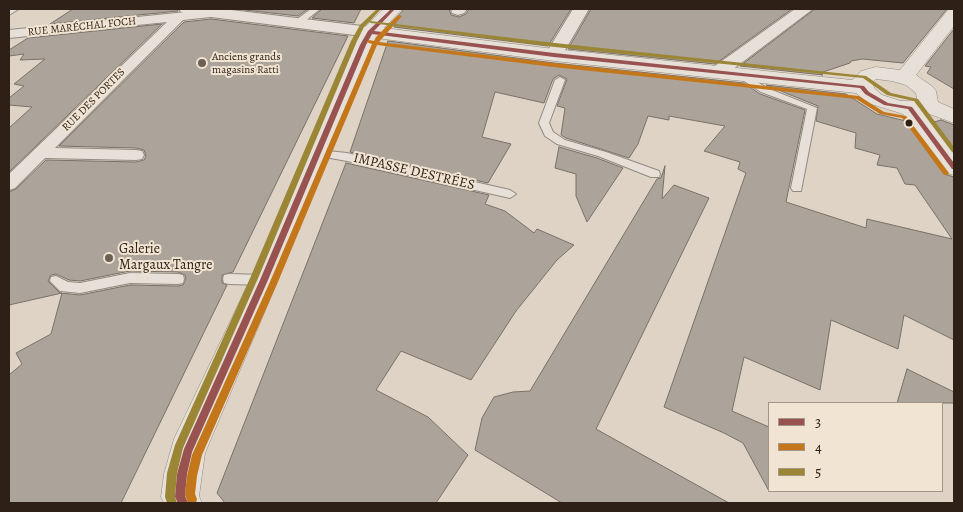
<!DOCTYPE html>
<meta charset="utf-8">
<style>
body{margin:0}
#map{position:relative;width:963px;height:512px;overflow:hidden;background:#ded3c4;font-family:Alegreya,serif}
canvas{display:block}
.frame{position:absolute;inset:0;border:10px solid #2e2016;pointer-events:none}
.legend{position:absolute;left:768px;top:402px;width:175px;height:90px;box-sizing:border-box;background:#f1e4d2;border:1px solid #a39687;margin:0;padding:6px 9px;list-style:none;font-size:15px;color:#2e2016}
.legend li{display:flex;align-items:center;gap:10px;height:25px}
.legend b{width:25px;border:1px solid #a39687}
</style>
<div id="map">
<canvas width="963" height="512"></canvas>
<div class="frame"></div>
<ul class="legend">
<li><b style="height:6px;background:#985350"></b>3</li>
<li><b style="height:6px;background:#c4771a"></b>4</li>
<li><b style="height:6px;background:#9b8636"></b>5</li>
</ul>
</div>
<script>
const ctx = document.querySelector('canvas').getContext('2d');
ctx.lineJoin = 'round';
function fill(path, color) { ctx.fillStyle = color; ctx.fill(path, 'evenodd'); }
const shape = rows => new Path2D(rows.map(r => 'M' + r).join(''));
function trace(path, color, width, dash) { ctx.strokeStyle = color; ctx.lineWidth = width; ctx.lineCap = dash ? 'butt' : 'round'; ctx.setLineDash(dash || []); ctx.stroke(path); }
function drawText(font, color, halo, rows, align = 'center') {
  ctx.font = font + ' Alegreya,serif'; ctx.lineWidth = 4; ctx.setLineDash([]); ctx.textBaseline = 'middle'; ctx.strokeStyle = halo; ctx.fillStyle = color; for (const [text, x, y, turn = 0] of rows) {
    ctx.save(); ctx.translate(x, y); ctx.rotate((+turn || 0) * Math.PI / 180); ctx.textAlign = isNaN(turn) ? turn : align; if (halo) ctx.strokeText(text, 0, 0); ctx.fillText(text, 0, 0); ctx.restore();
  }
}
const building = shape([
 [73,9,177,9,178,11,50,24,73,9],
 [236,9,308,9,298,16,236,9],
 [322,9,361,9,354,23,312,18,322,9],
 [404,9,449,9,451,15,459,17,466,14,469,9,571,9,548,46,394,27,398,16,404,9],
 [591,9,792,9,715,64,568,49,591,9],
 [815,9,947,9,903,63,862,59,851,61,850,63,820,73,823,75,740,66,815,9],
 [211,19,348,36,233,272,222,275,222,283,227,285,121,503,9,503,9,375,22,364,16,353,51,334,62,293,9,305,9,192,16,189,46,160,136,162,144,160,146,156,144,150,136,148,59,146,184,22,211,19],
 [130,271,178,272,185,275,186,279,183,285,178,286,130,285,80,295,60,293,48,281,51,275,56,274,69,280,80,281,130,271],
 [162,24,9,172,9,128,32,107,9,105,9,98,24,86,14,84,45,59,20,60,24,54,9,56,9,50,28,38,162,24],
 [954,29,954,89,927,73,931,67,925,66,954,29],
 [388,41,554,63,744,83,760,94,805,110,786,202,866,228,867,219,952,239,915,185,905,184,897,168,877,165,880,155,855,148,856,133,816,121,818,106,766,85,846,94,877,114,906,121,944,174,954,177,954,340,904,315,898,349,831,320,820,390,744,357,732,411,769,427,769,491,743,443,724,433,664,407,746,173,738,169,740,162,704,151,725,126,669,116,669,120,648,116,638,144,629,158,566,138,561,135,565,108,557,106,567,79,559,75,553,79,544,103,495,92,482,137,511,144,488,183,350,152,388,41],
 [941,120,954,125,954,148,934,122,941,120],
 [559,147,597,158,623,168,587,222,576,196,576,174,555,168,559,147],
 [346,163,489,195,485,204,505,211,534,233,537,229,574,245,557,260,516,311,471,380,401,351,376,390,428,417,468,455,436,503,225,503,217,493,346,163],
 [665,166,662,199,674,185,709,198,596,429,729,503,562,503,475,450,482,418,494,397,513,392,530,391,657,179,661,178,665,166],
 [907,369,954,392,954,403,897,403,907,369]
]);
fill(building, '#aca49a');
trace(building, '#797169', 1);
const service = shape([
 [311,9,320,9,299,26,293,26,293,22,311,9],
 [741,72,767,88,817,108,801,191,793,191,791,188,807,109,761,92,738,77,738,73,741,72],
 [560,77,565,80,549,123,553,132,565,140,606,152,659,171,660,174,659,177,651,177,598,156,557,144,545,136,539,123,555,80,560,77],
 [318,150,347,153,510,190,516,194,510,198,347,161,314,155,313,153,318,150],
 [130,273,178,274,183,275,184,279,183,283,178,284,130,283,80,293,60,291,50,281,51,277,56,276,68,282,80,283,130,273],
 [229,274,264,275,269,276,270,280,269,284,264,285,229,284,224,283,223,279,224,275,229,274]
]);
const pedestrian = shape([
 [9,9,19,9,9,15,9,9],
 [216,9,220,10,222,13,220,16,183,20,55,148,136,150,142,151,144,155,142,159,136,160,45,158,15,188,9,190,9,174,167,22,9,38,9,30,216,9]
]);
const minor = shape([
 [179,9,223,9,370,27,376,28,378,32,376,36,370,37,187,14,181,12,179,9],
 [451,9,467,9,464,13,458,15,452,13,451,9],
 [573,9,589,9,560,59,554,60,548,59,545,55,573,9],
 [795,9,813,9,724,76,718,77,712,76,709,72,712,68,795,9]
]);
const tertiary = shape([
 [383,9,402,9,384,28,554,49,852,80,861,71,876,67,900,70,948,10,954,9,954,26,916,75,933,87,936,91,938,102,954,109,954,123,924,112,954,151,954,175,946,173,903,114,868,103,856,93,554,61,376,38,278,280,205,453,199,496,202,503,164,503,161,497,164,474,174,439,250,280,354,45,364,28,383,9],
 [876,79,892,81,906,85,916,93,917,99,913,101,901,101,882,95,875,89,872,83,876,79]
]);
trace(service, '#928a80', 2);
trace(pedestrian, '#928a80', 2);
trace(minor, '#928a80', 2);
trace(tertiary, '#928a80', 1);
fill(service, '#e6e0d8');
fill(pedestrian, '#e6e0d8');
fill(minor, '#e6e0d8');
fill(tertiary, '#e6e0d8');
fill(shape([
 [391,9,395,9,374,31,554,53,864,86,869,92,888,103,912,107,954,163,954,169,952,169,908,109,884,105,865,94,860,88,554,57,372,34,366,45,268,280,192,452,187,474,185,496,188,503,178,503,175,497,177,474,184,449,260,280,360,45,368,31,391,9]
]), '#985350');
fill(shape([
 [398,15,402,16,379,42,553,63,859,96,884,112,906,116,949,173,948,175,944,175,902,118,880,114,856,99,553,67,377,45,277,284,202,455,197,476,195,494,197,499,196,503,188,503,185,495,187,476,192,455,269,284,372,44,366,42,369,40,374,41,376,37,398,15]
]), '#c4771a');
fill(shape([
 [377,9,381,9,370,21,555,43,866,76,891,93,918,99,954,147,954,153,952,152,914,101,887,95,863,78,555,47,371,23,369,22,364,27,357,41,259,276,183,448,177,473,175,497,177,503,167,503,165,497,167,473,175,445,251,276,351,41,360,25,377,9]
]), '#9b8636');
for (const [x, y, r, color] of [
 [202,63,5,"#6c5f53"],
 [909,123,4.5,"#2e2016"],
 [109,258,5,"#6c5f53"]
]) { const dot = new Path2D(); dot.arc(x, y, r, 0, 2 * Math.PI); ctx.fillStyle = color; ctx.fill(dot); trace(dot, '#f1e4d2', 2); }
drawText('11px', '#2e2016', '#f1e4d2', [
 ["RUE MARÉCHAL FOCH",82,27,-6],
 ["RUE DES PORTES",94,100,-45]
]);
drawText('11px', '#2e2016', '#f1e4d2', [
 ["Anciens grands",212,57],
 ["magasins Ratti",212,70]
], 'left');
drawText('14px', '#2e2016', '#f1e4d2', [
 ["IMPASSE DESTRÉES",414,172,13]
]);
drawText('14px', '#2e2016', '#f1e4d2', [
 ["Galerie",119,250],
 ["Margaux Tangre",119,266]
], 'left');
</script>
